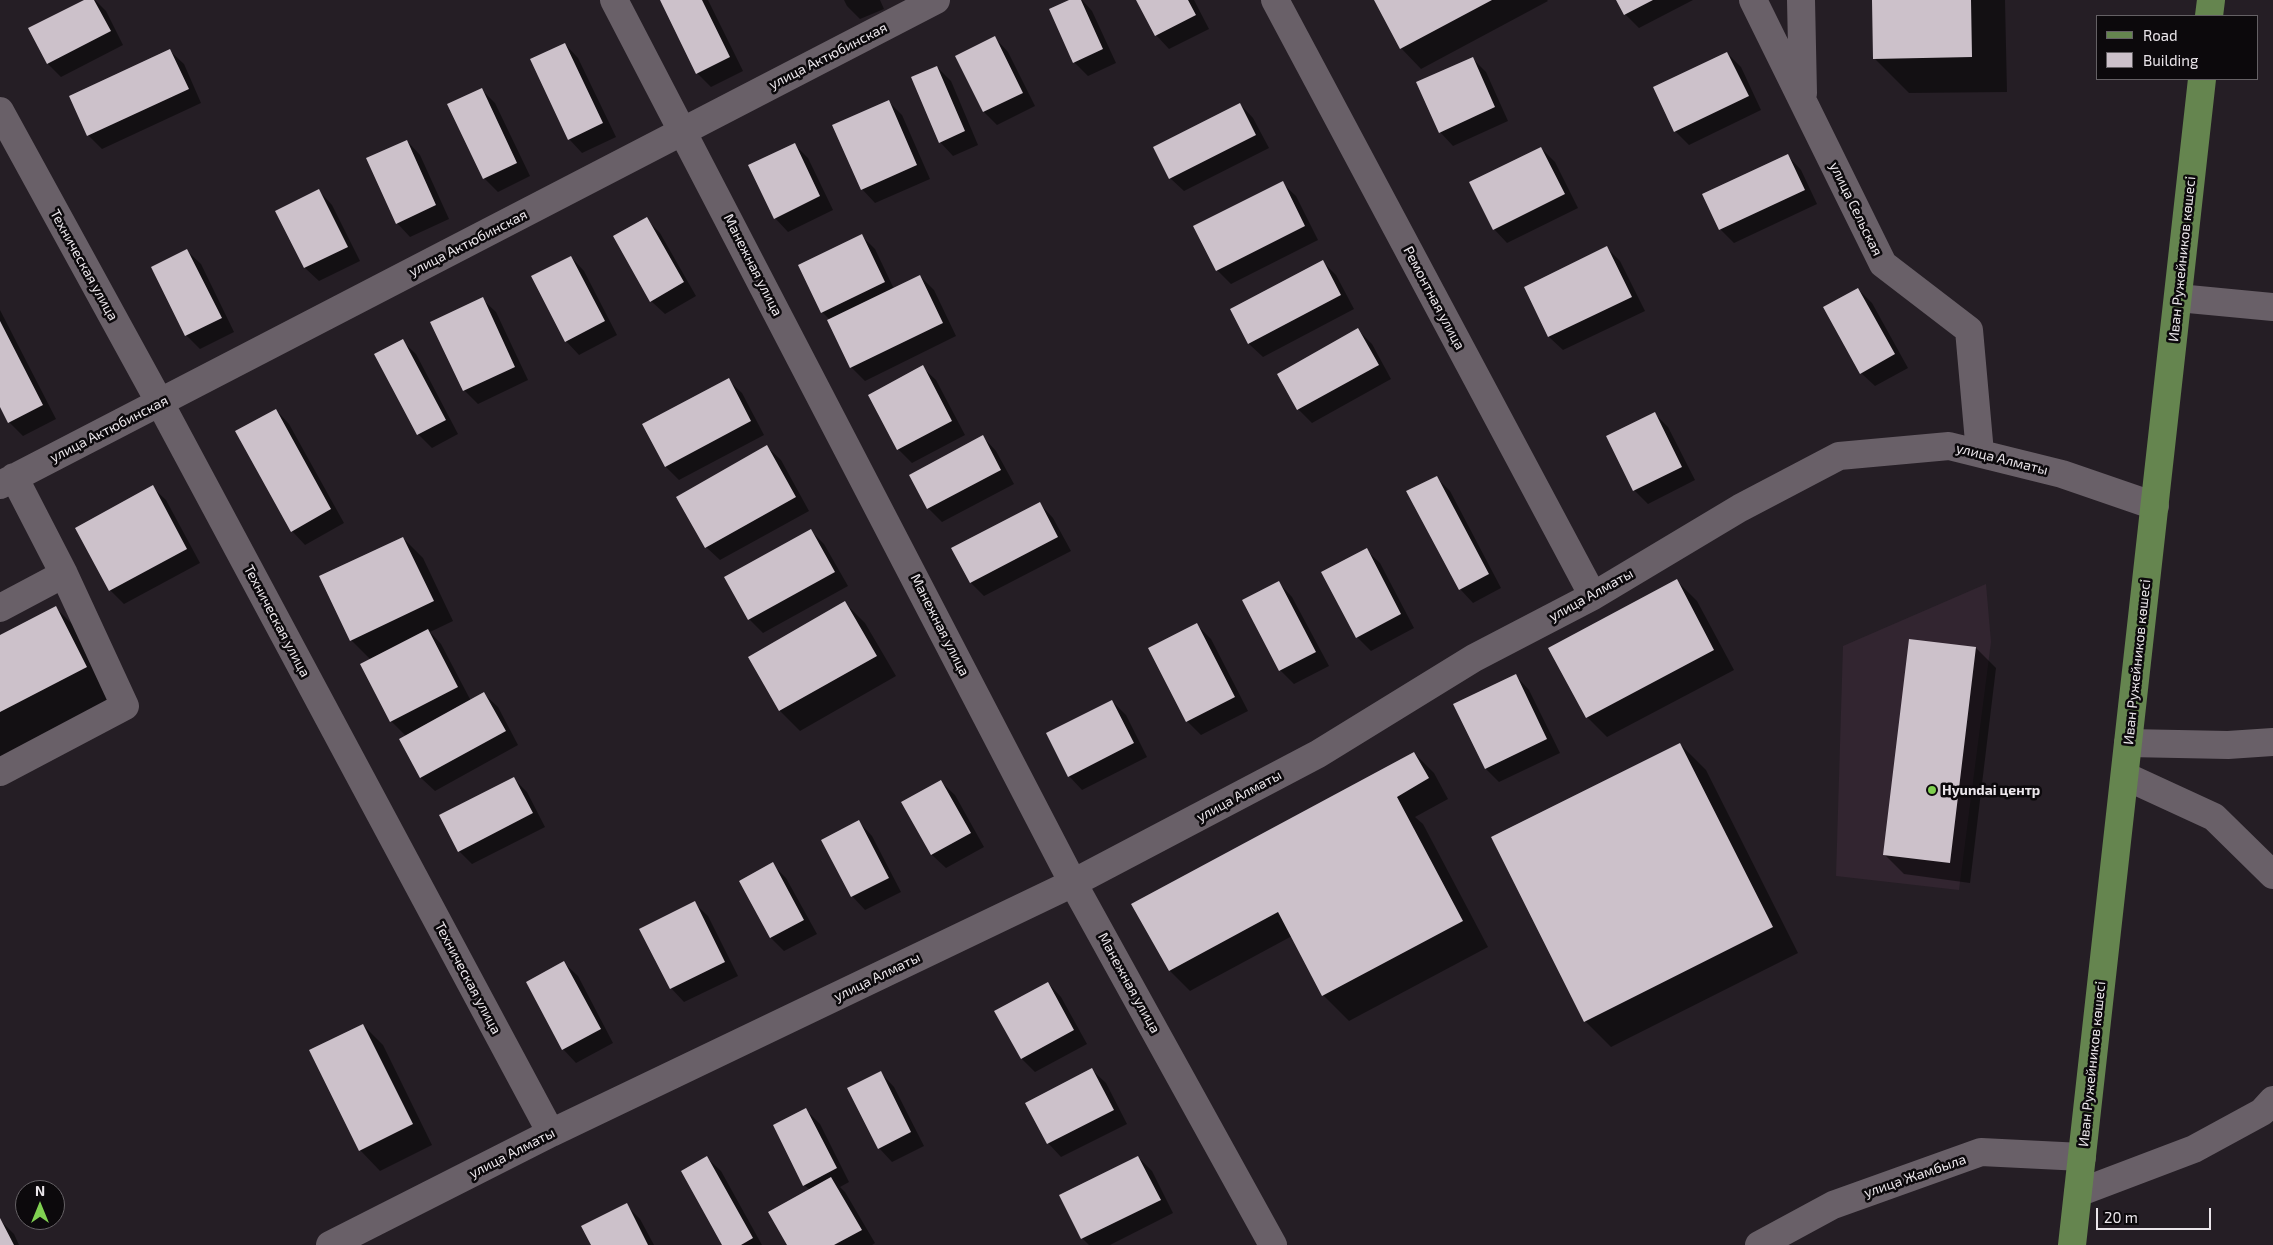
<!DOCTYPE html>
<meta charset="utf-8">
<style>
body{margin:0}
#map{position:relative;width:2273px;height:1245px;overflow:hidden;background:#251e25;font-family:"Exo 2",sans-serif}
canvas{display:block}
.legend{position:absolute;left:2096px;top:15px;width:162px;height:65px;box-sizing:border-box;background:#0c090c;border:1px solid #656165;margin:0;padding:6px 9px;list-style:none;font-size:15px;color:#ebe6eb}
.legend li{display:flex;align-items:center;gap:10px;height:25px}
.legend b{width:25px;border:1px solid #656165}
.north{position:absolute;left:15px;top:1180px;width:50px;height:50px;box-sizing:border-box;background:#0c090c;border:1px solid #656165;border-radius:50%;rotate:0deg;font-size:14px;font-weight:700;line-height:20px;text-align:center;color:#ebe6eb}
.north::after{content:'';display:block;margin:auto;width:18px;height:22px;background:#80d051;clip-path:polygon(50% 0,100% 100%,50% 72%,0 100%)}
.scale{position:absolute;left:2096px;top:1208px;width:115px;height:22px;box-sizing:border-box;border:2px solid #ebe6eb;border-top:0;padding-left:6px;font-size:15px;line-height:18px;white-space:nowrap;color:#ebe6eb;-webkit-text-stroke:4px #0c090c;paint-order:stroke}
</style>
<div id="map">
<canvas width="2273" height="1245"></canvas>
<ul class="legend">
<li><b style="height:6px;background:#65854f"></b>Road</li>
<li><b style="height:14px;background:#ccc1ca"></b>Building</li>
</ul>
<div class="north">N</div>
<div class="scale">20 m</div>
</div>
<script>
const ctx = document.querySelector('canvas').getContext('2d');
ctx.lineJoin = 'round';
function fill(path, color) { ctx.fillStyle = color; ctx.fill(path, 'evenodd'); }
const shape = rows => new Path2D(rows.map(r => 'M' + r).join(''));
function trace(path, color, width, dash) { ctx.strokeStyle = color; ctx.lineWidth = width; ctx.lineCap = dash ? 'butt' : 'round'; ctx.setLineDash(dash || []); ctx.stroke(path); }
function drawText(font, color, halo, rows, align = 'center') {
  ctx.font = font + ' "Exo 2",sans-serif'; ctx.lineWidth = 5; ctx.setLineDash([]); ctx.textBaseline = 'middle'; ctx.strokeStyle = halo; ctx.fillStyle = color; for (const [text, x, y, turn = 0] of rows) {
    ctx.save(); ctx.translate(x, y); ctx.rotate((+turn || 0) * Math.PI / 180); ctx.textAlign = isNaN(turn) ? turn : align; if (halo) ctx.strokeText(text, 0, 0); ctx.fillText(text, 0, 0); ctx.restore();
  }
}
fill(shape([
 [1986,584,1991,642,1959,890,1836,876,1843,646]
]), '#322530');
fill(shape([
 [86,0,95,0,106,11,123,45,61,77,48,64,30,29],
 [661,0,708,0,743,71,711,87,697,73],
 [844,0,880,0,884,9,860,19,847,6],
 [1072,0,1082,0,1092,11,1116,63,1088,76,1074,62],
 [1138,0,1194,0,1209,29,1169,49,1156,35],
 [1375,0,1547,0,1548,1,1421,69,1401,48],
 [1618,0,1693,0,1639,28,1625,14],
 [1873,0,2005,0,2007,92,1909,93,1874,58],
 [995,38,1008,52,1035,106,997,125,984,112],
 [565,44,578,58,616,137,582,153,569,139],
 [170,51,184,64,201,103,102,149,88,135],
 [1727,53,1741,67,1761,110,1689,145,1675,131],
 [1472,58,1486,72,1508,121,1453,146,1440,132],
 [937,67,951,81,978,145,953,156,940,142],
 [482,90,495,103,530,176,498,192,484,178],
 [889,102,902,115,930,179,875,203,862,189],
 [1240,104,1253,118,1269,148,1184,191,1170,178],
 [407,141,420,155,449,219,410,237,397,223],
 [794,144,808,158,833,210,788,232,775,218],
 [1541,148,1555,162,1578,208,1507,243,1494,229],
 [1788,156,1801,170,1817,204,1734,243,1720,229],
 [1282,183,1296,196,1318,240,1231,284,1217,270],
 [319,191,332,205,360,261,319,281,305,268,277,212],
 [646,219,660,233,696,296,665,314,651,301],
 [862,236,875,249,894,289,920,276,934,290,956,336,865,381,851,367,830,320,822,312],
 [1607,248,1620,261,1645,311,1563,350,1549,337,1526,287],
 [187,251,201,264,234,332,200,349,186,335],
 [571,257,584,271,617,335,579,355,566,341],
 [1323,262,1336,275,1354,309,1263,357,1249,344,1232,310],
 [1858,289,1872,303,1908,368,1875,386,1861,373],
 [482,299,496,312,528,380,478,404,464,390],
 [0,310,56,419,23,436,9,422,0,404],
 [1358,330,1372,344,1391,379,1312,423,1298,409],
 [402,341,416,354,458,434,432,448,418,434],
 [922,367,936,380,965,435,912,463,898,449,869,395],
 [728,380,742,393,764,435,679,480,666,467],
 [276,410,289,424,344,523,305,545,292,531],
 [1654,413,1668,427,1695,480,1648,504,1634,490],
 [983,437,996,451,1014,484,942,522,928,508],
 [767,447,781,460,809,511,720,560,706,547],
 [1436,477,1450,491,1501,588,1473,603,1460,589],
 [152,487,166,500,200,563,124,604,110,590],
 [1040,504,1053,518,1071,551,984,596,971,583],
 [811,531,824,544,848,586,763,633,749,619,726,577],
 [403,538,423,558,453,621,430,632,441,644,471,701,484,694,498,707,518,745,435,791,421,778,400,739,406,736,391,721,370,659,351,640],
 [1366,550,1380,563,1414,628,1371,651,1357,637],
 [1677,581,1697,601,1734,670,1607,737,1587,717],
 [1279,583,1292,597,1329,666,1294,684,1280,670,1244,601],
 [845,603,865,623,896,676,800,731,780,711,749,657],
 [56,608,91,643,121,702,0,764,0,636],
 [1197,625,1211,639,1248,711,1201,735,1187,721],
 [1976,648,1996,668,1970,883,1904,874,1884,854],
 [1516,676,1529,690,1560,753,1499,782,1486,769],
 [1112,701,1126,715,1147,757,1082,790,1069,776],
 [1680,744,1706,770,1798,953,1611,1047,1585,1021],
 [1414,753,1434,773,1448,799,1415,817,1423,824,1488,947,1349,1021,1323,995,1292,936,1190,991,1170,971],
 [514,779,527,792,545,827,472,864,459,851],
 [941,782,955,795,984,847,946,868,932,855,903,803],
 [859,822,872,836,901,892,865,910,852,896],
 [772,864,786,878,817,934,784,951,771,938],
 [694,903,708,916,738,976,684,1002,671,988],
 [564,963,578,976,613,1043,576,1063,563,1049],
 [1048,983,1061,997,1087,1044,1035,1072,1022,1059],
 [363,1025,383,1045,432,1145,380,1171,360,1150],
 [1092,1070,1106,1083,1127,1124,1061,1157,1048,1143],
 [881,1073,894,1087,924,1146,892,1162,879,1148],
 [806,1110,820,1124,849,1182,840,1187,845,1192,875,1243,872,1245,788,1245,810,1190,804,1185],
 [1138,1157,1152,1171,1173,1213,1110,1245,1089,1245,1082,1238,1061,1196],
 [707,1158,721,1171,762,1245,724,1245],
 [626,1205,640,1219,654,1245,592,1245],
 [0,1220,14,1234,19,1245,0,1245]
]), '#0007');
fill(shape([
 [84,0,94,0,111,31,47,64,28,28],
 [660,0,702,0,730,57,696,74],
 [1069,0,1081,0,1103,49,1073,63,1049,9],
 [1136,0,1188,0,1196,15,1155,36],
 [1374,0,1492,0,1400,49],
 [1616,0,1653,0,1624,15],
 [1872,0,1971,0,1972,57,1873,59],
 [995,36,1023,93,983,112,955,56],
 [565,43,603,123,568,140,530,59],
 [170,49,189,89,87,136,69,96],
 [1727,52,1749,96,1674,132,1653,87],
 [1473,57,1495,107,1439,133,1416,82],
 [937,66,965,131,939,143,911,77],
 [482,88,517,163,483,179,447,104],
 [889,100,917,165,861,190,832,125],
 [1240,103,1256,135,1169,179,1153,147],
 [407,140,436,205,396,224,366,158],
 [795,143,820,196,774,219,748,165],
 [1541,147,1565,194,1493,230,1469,182],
 [1788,154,1805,190,1719,230,1702,194],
 [1283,181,1305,226,1216,271,1193,226],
 [319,189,348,247,304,268,275,211],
 [647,217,684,282,650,302,613,236],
 [862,234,885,282,821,313,798,265],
 [1607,246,1632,297,1548,337,1524,287],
 [187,249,222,318,185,336,151,267],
 [571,256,605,321,565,342,531,276],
 [1323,260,1341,295,1248,344,1230,309],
 [920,275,943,323,850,368,827,320],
 [1858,288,1895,354,1860,374,1823,307],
 [483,297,515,367,463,391,430,322],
 [0,321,43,405,8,423,0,407],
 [1358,328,1379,365,1297,410,1277,374],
 [403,339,446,420,417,435,374,354],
 [923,365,952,421,897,450,868,395],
 [729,378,751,421,665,467,642,424],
 [276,409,331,509,291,532,235,431],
 [1655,412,1682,467,1633,491,1606,436],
 [983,435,1001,470,927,509,909,475],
 [767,445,796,497,705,548,676,497],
 [1437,476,1489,574,1459,590,1406,491],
 [153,485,187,549,109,591,75,528],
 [1040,502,1058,537,970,583,951,548],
 [811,529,835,572,748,620,724,577],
 [403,537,434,601,350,641,319,576],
 [1367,548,1401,614,1356,638,1321,572],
 [1677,579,1714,650,1586,718,1548,648],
 [1279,581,1316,652,1279,671,1242,600],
 [845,601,877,656,779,711,748,657],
 [56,606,87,667,0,712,0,635],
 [1197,623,1235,697,1186,722,1148,648],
 [428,629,458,687,390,722,360,664],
 [1909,639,1976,647,1950,863,1883,855],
 [1516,674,1547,739,1485,769,1453,704],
 [484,692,506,731,420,778,399,739],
 [1112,700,1134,743,1068,777,1046,733],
 [1680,743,1773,927,1584,1022,1491,837],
 [1414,752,1429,778,1397,797,1463,921,1322,996,1278,912,1169,971,1131,904],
 [514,777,533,813,458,852,439,815],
 [941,780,971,833,931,855,901,802],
 [859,820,889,878,851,897,821,840],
 [773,862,804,920,770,938,739,881],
 [695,901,725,962,670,989,639,929],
 [564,961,601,1029,562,1050,526,982],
 [1048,982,1074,1030,1021,1059,994,1011],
 [363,1024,413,1124,359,1151,309,1050],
 [1092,1068,1114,1110,1047,1144,1025,1103],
 [881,1071,911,1132,878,1149,847,1088],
 [806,1108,837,1168,803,1186,773,1125],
 [707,1156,753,1238,741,1245,722,1245,681,1171],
 [1138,1156,1161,1200,1081,1239,1059,1195],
 [831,1177,862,1230,834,1245,787,1245,768,1212],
 [627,1203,648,1245,591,1245,581,1226],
 [0,1218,14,1245,0,1245]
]), '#ccc1ca');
trace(shape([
 [614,0,1073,883,1273,1245],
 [1275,0,1593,596],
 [1753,0,1883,264,1969,330,1980,453],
 [1801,0,1803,93],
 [0,111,160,403,551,1133],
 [2178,298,2273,307],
 [0,485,936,0],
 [0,608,64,574],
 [2128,743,2228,745,2273,742],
 [0,772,125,706,64,574,14,477],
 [2125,776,2214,817,2273,875],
 [2078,1193,2194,1149,2262,1112,2273,1100],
 [330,1245,551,1133,1073,883,1318,754,1474,658,1593,596,1740,508,1839,456,1949,446,2062,474,2155,506],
 [1759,1245,1833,1205,1981,1152,2082,1157]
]), '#696068', 28);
trace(shape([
 [2209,16,2211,0],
 [2072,1245,2202,79]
]), '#65854f', 28);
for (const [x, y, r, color] of [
 [1932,790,5,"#80d051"]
]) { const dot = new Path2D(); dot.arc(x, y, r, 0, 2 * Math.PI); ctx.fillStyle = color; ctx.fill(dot); trace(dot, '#0c090c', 2); }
drawText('14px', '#ebe6eb', '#0c090c', [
 ["улица Актюбинская",828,56,-27],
 ["улица Сельская",1856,209,64],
 ["улица Актюбинская",468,243,-27],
 ["Иван Ружейников көшесі",2182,259,-84],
 ["Техническая улица",84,265,61],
 ["Манежная улица",753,265,63],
 ["Ремонтная улица",1434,298,62],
 ["улица Актюбинская",109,429,-27],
 ["улица Алматы",2002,459,14],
 ["улица Алматы",1591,595,-29],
 ["Техническая улица",277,621,62],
 ["Манежная улица",940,625,63],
 ["Иван Ружейников көшесі",2137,662,-84],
 ["улица Алматы",1239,796,-28],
 ["улица Алматы",877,977,-26],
 ["Техническая улица",468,978,62],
 ["Манежная улица",1129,983,61],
 ["Иван Ружейников көшесі",2092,1064,-84],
 ["улица Алматы",512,1153,-27],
 ["улица Жамбыла",1915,1176,-19]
]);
drawText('bold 14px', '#ebe6eb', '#0c090c', [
 ["Hyundai центр",1942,790]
], 'left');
</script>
